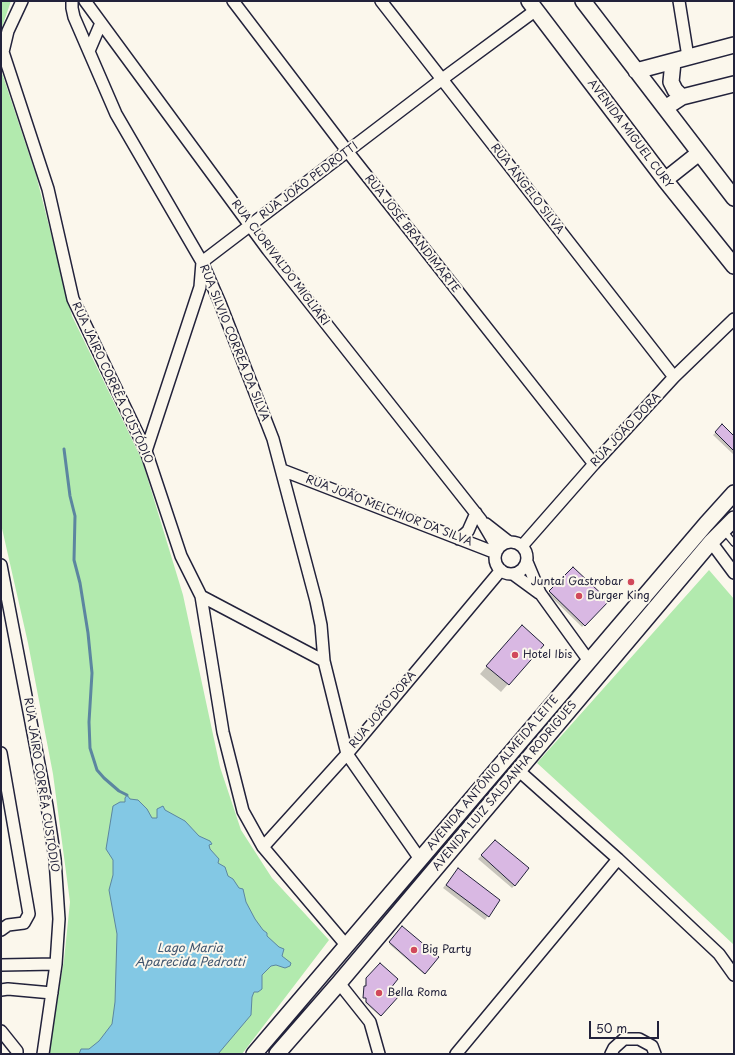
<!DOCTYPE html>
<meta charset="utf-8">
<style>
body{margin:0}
#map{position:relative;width:735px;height:1055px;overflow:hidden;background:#fbf7ec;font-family:"Playpen Sans",sans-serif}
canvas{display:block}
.frame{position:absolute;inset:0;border:2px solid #22223b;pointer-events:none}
.scale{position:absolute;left:589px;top:1021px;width:70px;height:18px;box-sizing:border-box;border:2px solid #22223b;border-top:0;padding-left:5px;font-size:12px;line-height:14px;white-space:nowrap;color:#22223b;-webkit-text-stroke:3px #fbf7ec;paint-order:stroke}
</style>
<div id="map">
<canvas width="735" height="1055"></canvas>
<div class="frame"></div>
<div class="scale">50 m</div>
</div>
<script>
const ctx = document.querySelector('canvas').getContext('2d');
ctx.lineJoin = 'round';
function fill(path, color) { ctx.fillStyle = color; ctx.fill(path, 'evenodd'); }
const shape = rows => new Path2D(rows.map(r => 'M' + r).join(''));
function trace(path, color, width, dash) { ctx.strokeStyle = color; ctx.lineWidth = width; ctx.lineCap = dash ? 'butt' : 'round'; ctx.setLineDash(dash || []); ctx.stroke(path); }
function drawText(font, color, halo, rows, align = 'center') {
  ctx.font = font + ' "Playpen Sans",sans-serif'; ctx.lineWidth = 4; ctx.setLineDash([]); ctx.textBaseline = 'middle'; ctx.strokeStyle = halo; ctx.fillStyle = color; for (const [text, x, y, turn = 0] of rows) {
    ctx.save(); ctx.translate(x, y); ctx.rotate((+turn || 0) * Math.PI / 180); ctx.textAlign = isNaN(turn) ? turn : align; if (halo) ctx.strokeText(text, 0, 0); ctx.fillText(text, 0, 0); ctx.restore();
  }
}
fill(shape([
 [1,1,11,1,1,30],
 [1,70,36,175,72,316,142,460,183,595,220,767,241,830,272,878,329,940,242,1054,48,1054,64,960,70,902,53,774,28,643,1,524],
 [709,570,734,599,734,943,733,944,643,860,537,763]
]), '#b2eaae');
const water = shape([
 [127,795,130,799,138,800,147,809,152,818,157,818,157,809,163,806,165,810,185,821,199,836,210,841,212,844,209,845,210,849,219,859,218,863,225,867,228,876,233,879,239,888,243,889,246,902,255,919,263,930,267,933,267,936,279,947,284,949,282,956,291,963,290,966,285,968,276,965,271,966,262,975,262,989,258,992,254,992,252,997,251,1015,218,1054,79,1054,81,1049,89,1049,99,1041,112,1024,115,1002,117,934,109,890,113,875,113,860,106,849,113,806,120,802,125,802,125,798,127,795]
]);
fill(water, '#83c8e4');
trace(water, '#5c86a0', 1);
fill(shape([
 [722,426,734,437,734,455,713,435],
 [573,568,607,601,582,627,548,594],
 [515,634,542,645,501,692,480,674],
 [495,841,515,885,512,888,478,859],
 [455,873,499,900,485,920,443,888],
 [403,928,438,958,424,974,389,944],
 [380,964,389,989,397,996,380,1016,365,1003,366,998,363,998,364,987,365,987,366,980]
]), '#0003');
trace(shape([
 [64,449,70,496,75,516,74,560,80,583,88,633,92,673,89,722,90,748,97,770,104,778,119,791,127,795]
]), '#5c86a0', 3);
const building = shape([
 [722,424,734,436,734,451,715,432,722,424],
 [573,567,609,601,585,626,549,591,573,567],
 [522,625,544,645,509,685,486,666,522,625],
 [495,840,529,868,515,886,481,855,495,840],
 [458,868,500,900,489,917,446,885,458,868],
 [402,926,439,957,425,974,389,942,402,926],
 [380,963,398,979,390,989,399,996,381,1016,366,1002,366,998,363,998,364,986,366,986,366,978,380,963]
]);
fill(building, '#d9b8e3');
trace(building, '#22223b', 1);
const lane = shape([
 [724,531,734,543]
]);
const street = shape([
 [22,1,8,31,3,52,48,189,73,299,146,451,181,556,201,596,223,732,243,811,263,847,346,945],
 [72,1,72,8,74,17,116,114,202,262,220,303,273,439,316,601,321,625,324,661,347,754,420,859],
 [85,1,268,250,481,520,498,549],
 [233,1,348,152,594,464],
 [381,1,674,377],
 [679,1,688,57],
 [89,51,101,23],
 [146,451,200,287,202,262,441,80,536,10],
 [282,470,496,553],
 [486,524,509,542],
 [459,539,468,531,476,513],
 [711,542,734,573],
 '495 558a16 16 0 1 1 32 0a16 16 0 1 1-32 0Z',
 [522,546,594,464,674,377,734,319],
 [527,562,540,593,589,661],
 [1,565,47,806,55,859,59,919,56,964,43,1054],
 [513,574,539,593],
 [201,596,324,661],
 [1,753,29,914,24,923,8,925,1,930],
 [518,770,618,859,719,954,734,975],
 [263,847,347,754,501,570],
 [1,965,56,964],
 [339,983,370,1022,379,1054],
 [1,990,8,989,52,993],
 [1,1031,17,1051,17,1054],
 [456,1054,618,859],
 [611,1054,614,1048,624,1039,639,1039,652,1046,655,1054]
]);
const secondary = shape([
 [529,1,665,180,734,266],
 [583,1,734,198],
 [673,62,671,82,675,90,682,97],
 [636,71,734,45],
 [665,108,682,97,734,84],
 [665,180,699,153],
 [254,1054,706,524,734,493],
 [277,1054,339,983,711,542,734,519]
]);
trace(lane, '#22223b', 8);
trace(street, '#22223b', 14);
trace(secondary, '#22223b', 18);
trace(lane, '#fbf7ec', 5.5);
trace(street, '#fbf7ec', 11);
trace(secondary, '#fbf7ec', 15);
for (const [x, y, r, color] of [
 [631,582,4,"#d1495b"],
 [579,596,4,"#d1495b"],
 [515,655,4,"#d1495b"],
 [414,950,4,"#d1495b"],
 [379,993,4,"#d1495b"]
]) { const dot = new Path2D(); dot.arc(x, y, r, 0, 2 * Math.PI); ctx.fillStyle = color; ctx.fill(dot); trace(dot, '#fbf7ec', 1.5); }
drawText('11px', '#22223b', '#fbf7ec', [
 ["AVENIDA MIGUEL CURY",630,134,53],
 ["RUA JOÃO PEDROTTI",309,181,-37],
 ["RUA ÂNGELO SILVA",527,189,52],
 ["RUA JOSÉ BRANDIMARTE",412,234,52],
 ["RUA CLORIVALDO MIGLIARI",280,263,53],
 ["RUA SILVIO CORREA DA SILVA",234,343,68],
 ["RUA JAIRO CORRÊA CUSTÓDIO",112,383,65],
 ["RUA JOÃO DORA",626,430,-47],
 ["RUA JOÃO MELCHIOR DA SILVA",389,511,21],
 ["RUA JOÃO DORA",383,710,-50],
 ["AVENIDA ANTÔNIO ALMEIDA LEITE",493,773,-50],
 ["RUA JAIRO CORRÊA CUSTÓDIO",41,785,81],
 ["AVENIDA LUIZ SALDANHA RODRIGUES",505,786,-50]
]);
drawText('11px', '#22223b', '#fbf7ec', [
 ["Juntai Gastrobar",623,582,"right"],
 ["Burger King",587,596],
 ["Hotel Ibis",523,655],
 ["Big Party",422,950],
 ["Bella Roma",387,993]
], 'left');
drawText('italic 12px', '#3f546e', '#fbf7ec', [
 ["Lago Maria",190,949],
 ["Aparecida Pedrotti",190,963]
]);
</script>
